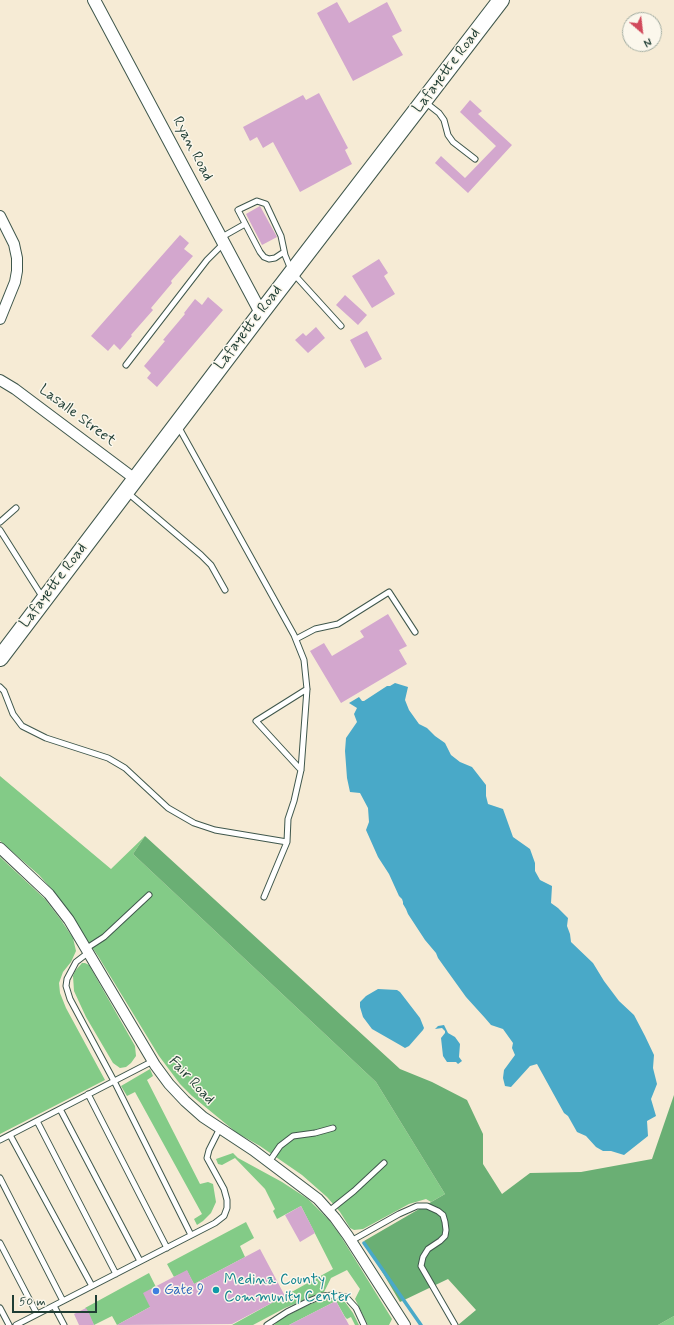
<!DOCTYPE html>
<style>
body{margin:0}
#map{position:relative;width:674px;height:1325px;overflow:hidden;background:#f6ebd5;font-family:Mynerve,sans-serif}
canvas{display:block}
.north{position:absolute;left:622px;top:12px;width:40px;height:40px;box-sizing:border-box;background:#fbf7ec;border:1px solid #a3ada2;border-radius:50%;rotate:152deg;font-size:11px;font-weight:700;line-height:16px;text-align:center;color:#1f3d34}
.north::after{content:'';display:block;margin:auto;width:14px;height:18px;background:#d1495b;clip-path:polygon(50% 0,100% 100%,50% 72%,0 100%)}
.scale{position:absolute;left:12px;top:1295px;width:85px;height:18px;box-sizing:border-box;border:2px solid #1f3d34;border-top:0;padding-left:5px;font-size:12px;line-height:14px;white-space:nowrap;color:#1f3d34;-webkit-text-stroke:3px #fbf7ec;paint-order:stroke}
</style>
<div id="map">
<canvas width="674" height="1325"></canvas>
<div class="north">N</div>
<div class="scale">50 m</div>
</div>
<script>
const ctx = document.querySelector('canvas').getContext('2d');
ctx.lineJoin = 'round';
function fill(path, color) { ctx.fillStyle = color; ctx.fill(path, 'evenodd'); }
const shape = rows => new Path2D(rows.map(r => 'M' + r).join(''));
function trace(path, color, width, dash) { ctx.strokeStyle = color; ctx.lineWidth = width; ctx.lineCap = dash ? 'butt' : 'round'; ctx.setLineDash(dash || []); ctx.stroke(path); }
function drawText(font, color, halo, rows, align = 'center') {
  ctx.font = font + ' Mynerve,sans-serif'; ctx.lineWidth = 3; ctx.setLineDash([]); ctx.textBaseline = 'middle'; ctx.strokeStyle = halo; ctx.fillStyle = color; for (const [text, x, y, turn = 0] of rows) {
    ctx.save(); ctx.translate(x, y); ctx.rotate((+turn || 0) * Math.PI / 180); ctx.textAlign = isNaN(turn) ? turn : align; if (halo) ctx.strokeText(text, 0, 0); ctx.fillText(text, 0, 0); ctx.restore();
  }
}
fill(shape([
 [0,776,111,869,145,836,133,854,376,1082,445,1194,431,1202,426,1199,409,1204,363,1229,354,1230,350,1228,340,1212,327,1197,302,1175,260,1146,237,1133,192,1096,180,1084,159,1056,98,956,56,894,39,875,0,841],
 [0,857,45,899,61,920,73,938,76,951,71,962,63,972,59,983,60,993,66,1008,105,1080,0,1134],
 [82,963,85,963,89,965,135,1046,136,1056,131,1063,126,1067,120,1068,113,1063,86,1017,74,991,73,976,75,971],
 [150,1069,153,1076,147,1080,200,1184,208,1182,213,1184,216,1202,211,1213,203,1221,197,1225,194,1219,202,1214,135,1092,127,1096,121,1086],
 [233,1153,238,1158,282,1182,308,1199,329,1220,340,1235,392,1319,389,1325,368,1325,355,1299,360,1289,347,1270,331,1278,324,1292,285,1308,253,1325,232,1325,333,1269,301,1206,277,1219,273,1211,275,1209,265,1189,235,1158,222,1165,218,1164,216,1159],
 [246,1222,254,1238,240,1246,245,1257,194,1284,187,1271,174,1277,167,1264],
 [149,1273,156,1287,150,1307,117,1325,112,1316,94,1325,85,1308],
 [331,1298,335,1298,345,1302,353,1313,359,1325,355,1325,351,1317,347,1319,345,1317,336,1301,289,1325,274,1325,279,1320,300,1309,313,1303],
 [674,1316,674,1325,658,1325]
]), '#83cb87');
fill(shape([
 [145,836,400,1069,432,1082,467,1100,483,1134,483,1164,502,1194,530,1173,581,1172,652,1159,674,1095,674,1316,658,1325,458,1325,476,1310,448,1279,400,1302,364,1241,445,1194,376,1082,133,854]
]), '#6aaf74');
fill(shape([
 [395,683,408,687,405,700,409,710,419,724,427,728,435,736,445,743,451,755,460,762,472,767,486,785,486,796,488,804,503,809,513,837,530,849,535,863,535,871,540,880,552,886,551,903,558,908,568,918,567,926,570,934,571,942,593,963,604,981,619,1001,634,1015,645,1036,654,1055,653,1068,657,1084,651,1099,656,1116,647,1121,648,1136,624,1155,611,1151,603,1151,596,1147,586,1136,577,1132,568,1116,564,1113,537,1064,530,1066,511,1087,505,1086,503,1078,504,1070,515,1055,512,1048,513,1043,503,1029,491,1025,485,1018,466,997,448,972,438,958,436,953,425,940,408,914,406,909,403,904,403,902,402,899,399,896,389,874,378,857,366,830,369,822,368,808,360,793,350,792,347,778,345,751,346,738,357,722,354,714,357,708,349,703,359,697,362,701,364,701,387,686,390,686],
 [378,989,397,990,400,992,420,1018,424,1028,423,1030,409,1046,405,1048,400,1045,372,1029,363,1017,360,1007,360,1002,366,996],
 [444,1025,448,1033,455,1037,460,1044,459,1057,462,1061,458,1064,456,1062,447,1062,443,1056,441,1038,445,1033,445,1031,442,1028,435,1029,438,1026]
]), '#49a9c8');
trace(shape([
 [364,1243,421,1325]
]), '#49a9c8', 3.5);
fill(shape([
 [337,2,349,23,387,2,402,31,392,36,403,55,353,81,317,13],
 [319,93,348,148,345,150,352,164,300,192,273,142,263,148,257,137,250,141,243,127,303,95,306,100],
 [470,100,482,111,478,114,512,145,468,193,435,163,441,156,465,178,496,146,460,112],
 [260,206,277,237,262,245,246,214],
 [180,235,189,243,184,249,193,256,171,281,172,283,151,308,153,310,131,335,132,336,120,350,114,344,108,351,91,336],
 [379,259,388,273,384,276,395,294,372,308,352,276],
 [345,295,367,315,358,325,336,305],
 [208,297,223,310,157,387,147,378,151,373,144,366,165,341,163,340,185,314,184,313,195,299,202,305],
 [316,327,325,338,308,353,295,340,303,333,306,336],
 [367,331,382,359,365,368,350,340],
 [388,614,407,646,399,650,407,664,341,703,310,651,324,643,332,656,364,637,360,631],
 [301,1206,315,1233,300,1242,285,1215],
 [260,1249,285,1296,232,1324,117,1325,150,1307,143,1293,187,1270,194,1284],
 [336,1301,349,1325,289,1325],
 [86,1308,89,1313,94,1325,79,1325,74,1314]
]), '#d3a7ce');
const service = shape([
 [425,102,439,113,444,120,448,135,453,142,475,159],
 [222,237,245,224],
 [284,252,275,258,269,259,264,257,260,252,238,210,257,201,266,204,281,236,285,255,292,272,341,326],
 [126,365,207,260,223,244],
 [178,426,294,635,304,660,307,689,301,770,294,801,288,819,287,842,264,897],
 [128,493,201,555,211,565,225,590],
 [0,522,16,508],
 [0,530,43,598],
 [296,639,315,629,338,624,389,592,415,632],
 [0,687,4,691,13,714,22,726,46,738,108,758,125,768,168,808,194,823,215,830,287,842],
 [301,770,256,721,307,689],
 [87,948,104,937,149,895],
 [89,952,76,962,67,979,66,986,70,999,114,1081,191,1235],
 [88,1094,167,1248],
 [60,1109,140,1261],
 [37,1121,116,1274],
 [10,1135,92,1286],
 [0,1140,153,1061],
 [269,1162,280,1146,293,1136,315,1133,333,1128],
 [0,1178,63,1301],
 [329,1211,354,1191,384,1163],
 [351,1241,399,1214,417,1206,427,1206,438,1211,443,1215,445,1222,446,1230,445,1236,440,1241,428,1249,423,1257,421,1266,455,1325],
 [0,1243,37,1314],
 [54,1306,64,1325],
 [0,1308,9,1325],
 [16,1325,215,1223,224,1216,227,1208,227,1200,224,1189,207,1158,209,1150,220,1128],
 [267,1325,287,1312,309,1301,322,1296,334,1295,346,1297,356,1308,364,1325]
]);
const minor = shape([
 [0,216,14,244,17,258,17,271,15,282,0,319],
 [0,380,15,389,135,479],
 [0,848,49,894,69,920,155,1065,169,1084,185,1101,203,1117,253,1150,318,1199,335,1218,348,1236,405,1325]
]);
const tertiary = shape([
 [94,0,261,313]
]);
const primary = shape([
 [0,658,261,313,501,0]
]);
trace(service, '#3f574c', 7);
trace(minor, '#3f574c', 12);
trace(tertiary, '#3f574c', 14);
trace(primary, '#3f574c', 18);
trace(service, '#fff', 5);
trace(minor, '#fff', 10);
trace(tertiary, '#fff', 12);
trace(primary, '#fff', 16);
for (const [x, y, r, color] of [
 [216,1290,4,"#0f9aa8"],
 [156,1291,4,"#3f7fe0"]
]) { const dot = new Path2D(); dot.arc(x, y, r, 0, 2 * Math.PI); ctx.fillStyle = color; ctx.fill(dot); trace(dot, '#fbf7ec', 1.5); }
drawText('15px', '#1f3d34', '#fbf7ec', [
 ["Lafayette Road",447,71,-53],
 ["Ryan Road",192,149,62],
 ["Lafayette Road",249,328,-53],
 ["Lasalle Street",77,416,37],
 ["Lafayette Road",54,586,-53],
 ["Fair Road",191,1081,47]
]);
drawText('15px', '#0d838f', '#fbf7ec', [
 ["Medina County",224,1281],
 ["Community Center",224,1298]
], 'left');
drawText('15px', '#366cbe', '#fbf7ec', [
 ["Gate 9",164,1291]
], 'left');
</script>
